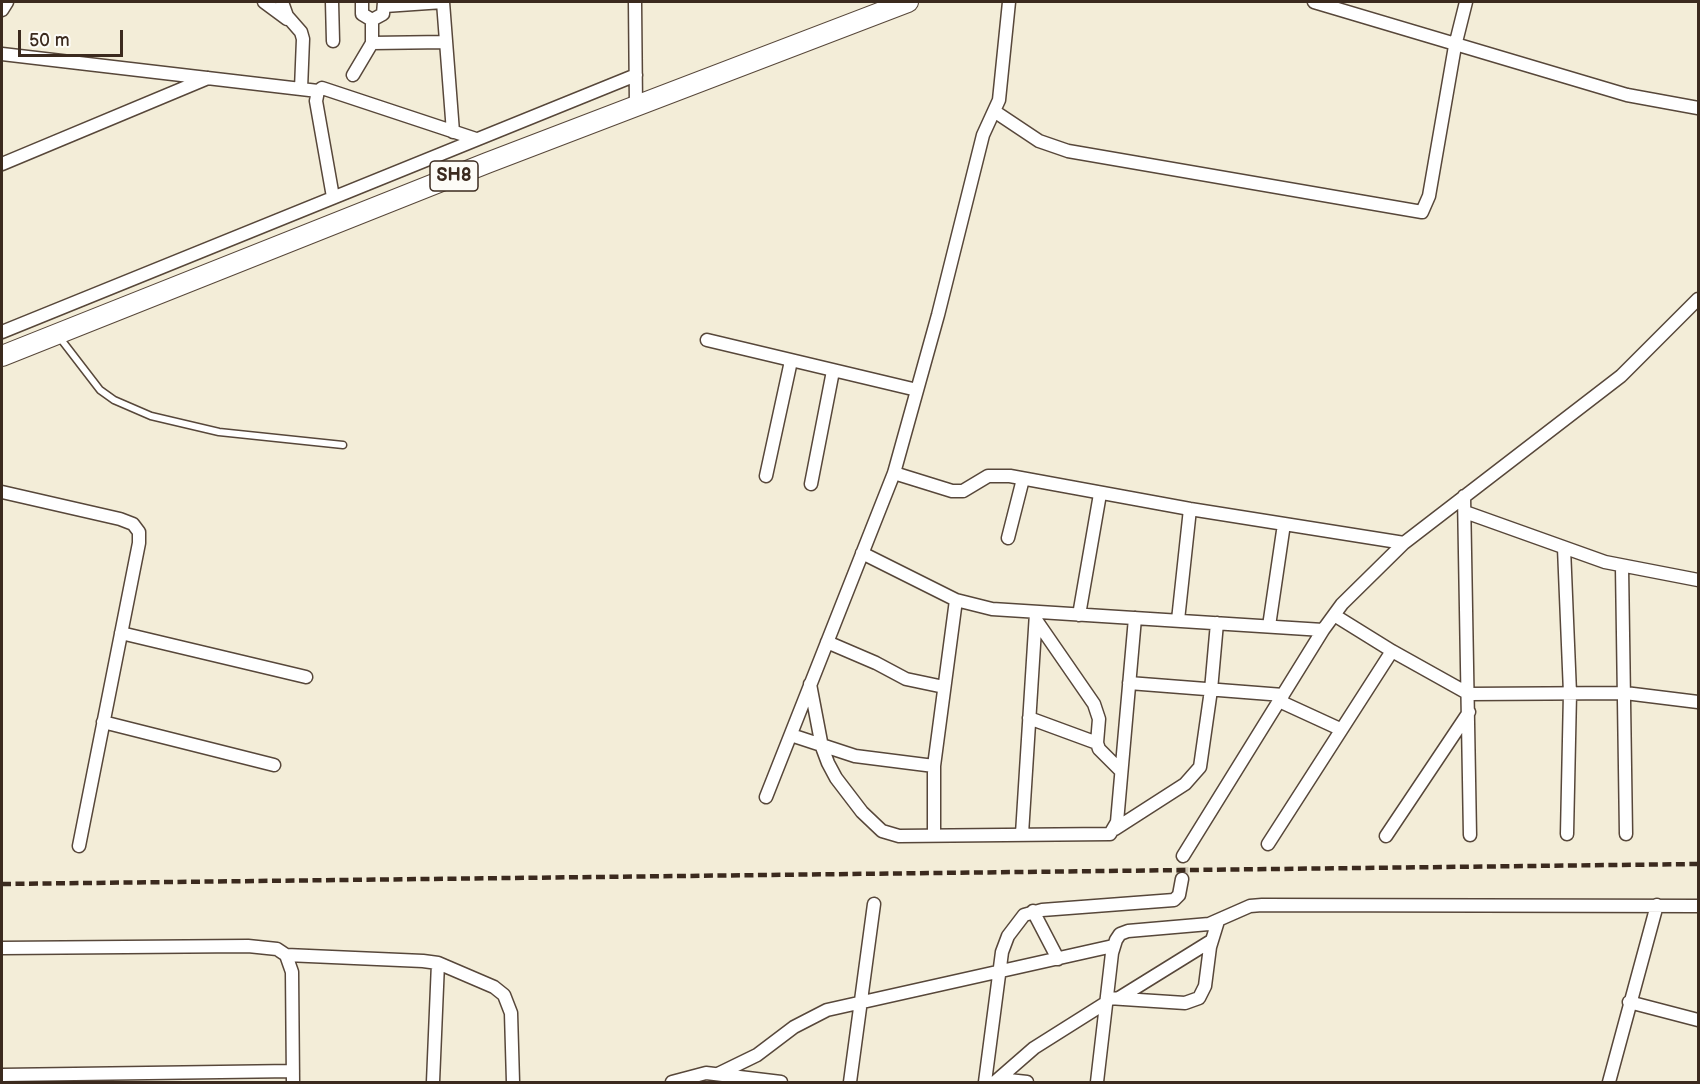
<!DOCTYPE html>
<style>
body{margin:0}
#map{position:relative;width:1700px;height:1084px;overflow:hidden;background:#f3edd8;font-family:"Balsamiq Sans",sans-serif}
canvas{display:block}
.frame{position:absolute;inset:0;border:3px solid #3b2a1e;pointer-events:none}
.scale{position:absolute;left:18px;top:30px;width:105px;height:27px;box-sizing:border-box;border:3px solid #3b2a1e;border-top:0;padding-left:8px;font-size:18px;line-height:21px;white-space:nowrap;color:#3b2a1e;-webkit-text-stroke:4px #fdfcf7;paint-order:stroke}
</style>
<div id="map">
<canvas width="1700" height="1084"></canvas>
<div class="frame"></div>
<div class="scale">50 m</div>
</div>
<script>
const ctx = document.querySelector('canvas').getContext('2d');
ctx.lineJoin = 'round';
const shape = rows => new Path2D(rows.map(r => 'M' + r).join(''));
function trace(path, color, width, dash) { ctx.strokeStyle = color; ctx.lineWidth = width; ctx.lineCap = dash ? 'butt' : 'round'; ctx.setLineDash(dash || []); ctx.stroke(path); }
function drawText(font, color, halo, rows, align = 'center') {
  ctx.font = font + ' "Balsamiq Sans",sans-serif'; ctx.lineWidth = 4.5; ctx.setLineDash([]); ctx.textBaseline = 'middle'; ctx.strokeStyle = halo; ctx.fillStyle = color; for (const [text, x, y, turn = 0] of rows) {
    ctx.save(); ctx.translate(x, y); ctx.rotate((+turn || 0) * Math.PI / 180); ctx.textAlign = isNaN(turn) ? turn : align; if (halo) ctx.strokeText(text, 0, 0); ctx.fillText(text, 0, 0); ctx.restore();
  }
}
trace(shape([
 [1182,879,1183,856]
]), '#cec6b3', 12, [12, 6]);
const service = shape([
 [60,338,100,390,114,400,151,416,219,432,343,445]
]);
const minor = shape([
 [264,2,287,19],
 [282,2,287,16,301,32,303,39,301,89],
 [332,2,333,41],
 [362,2,362,14,372,20,383,14,384,2],
 [443,2,453,132],
 [635,2,636,107],
 [1314,2,1627,95,1698,108],
 [385,6,443,2],
 [2,10,7,2],
 [372,43,446,42],
 [2,54,318,91],
 [353,75,372,43,372,20],
 [994,111,1039,141,1068,151,1422,212,1429,196,1455,46,1466,2],
 [2,164,208,78],
 [333,197,316,101,318,91,322,88,476,139],
 [2,332,636,75],
 [707,340,917,390],
 [894,473,952,491,963,491,988,476,1010,476,1190,509,1404,543],
 [766,476,791,361],
 [811,484,833,371],
 [2,492,120,519,133,524,139,532,139,543,79,846],
 [1464,496,1470,835],
 [1465,512,1605,562,1698,580],
 [1008,538,1023,479],
 [1564,548,1570,693,1567,834],
 [862,553,956,600,992,609,1323,630],
 [1622,567,1626,834],
 [1079,615,1100,494],
 [1334,615,1392,651,1469,694,1625,693,1698,702],
 [1036,620,1094,704,1099,719,1097,743,1099,749,1121,771],
 [1178,620,1190,509],
 [1269,626,1284,524],
 [121,633,306,677],
 [827,642,876,663,906,679,944,687],
 [1129,683,1283,695],
 [810,684,822,747,828,763,836,778,862,812,882,831,899,836,1110,834,1117,822,1135,618],
 [1279,701,1340,729],
 [1029,718,1097,743],
 [103,722,274,765],
 [791,735,855,756,934,766],
 [766,797,894,473,938,315,983,135,999,100,1009,2],
 [1115,829,1185,784,1200,767,1211,690,1217,623],
 [1022,834,1036,613],
 [934,835,934,766,956,600],
 [1386,836,1469,712],
 [1268,844,1392,651],
 [1183,856,1323,630,1342,604,1404,543,1621,376,1698,299],
 [1033,911,1058,959],
 [2,948,248,946,277,949,286,955,292,972,293,1082],
 [286,955,423,961,438,963,494,987,504,995,511,1013,513,1082],
 [1108,998,1185,1003,1199,998,1205,986,1210,947,1218,921],
 [1119,998,1211,941],
 [1629,1002,1698,1020],
 [718,1074,757,1055,794,1027,827,1010,1113,946],
 [2,1075,293,1071],
 [999,1079,1027,1082],
 [433,1082,438,963],
 [672,1082,706,1073,781,1082],
 [850,1082,874,904],
 [985,1082,1002,952,1008,936,1024,915,1042,910,1174,900,1179,895,1182,879],
 [995,1082,1034,1048,1107,1002],
 [1097,1082,1112,953,1116,940,1120,934,1128,931,1209,924,1250,906,1262,905,1698,906],
 [1609,1082,1657,905]
]);
const primary = shape([
 [2,356,487,163,908,2]
]);
trace(service, '#57473a', 9);
trace(minor, '#57473a', 15);
trace(primary, '#57473a', 22);
trace(service, '#fff', 6);
trace(minor, '#fff', 12);
trace(primary, '#fff', 20);
trace(shape([
 [2,884,1698,864]
]), '#3b2a1e', 4.5, [9, 4.5]);
for (const [x, y, w] of [
 [454,176,48]
]) { const box = new Path2D(); box.roundRect(x - w / 2, y - 15, w, 30, 4.5); ctx.fillStyle = '#fdfcf7'; ctx.fill(box); trace(box, '#3b2a1e', 1.5); }
drawText('bold 18px', '#3b2a1e', null, [
 ["SH8",454,176]
]);
</script>
